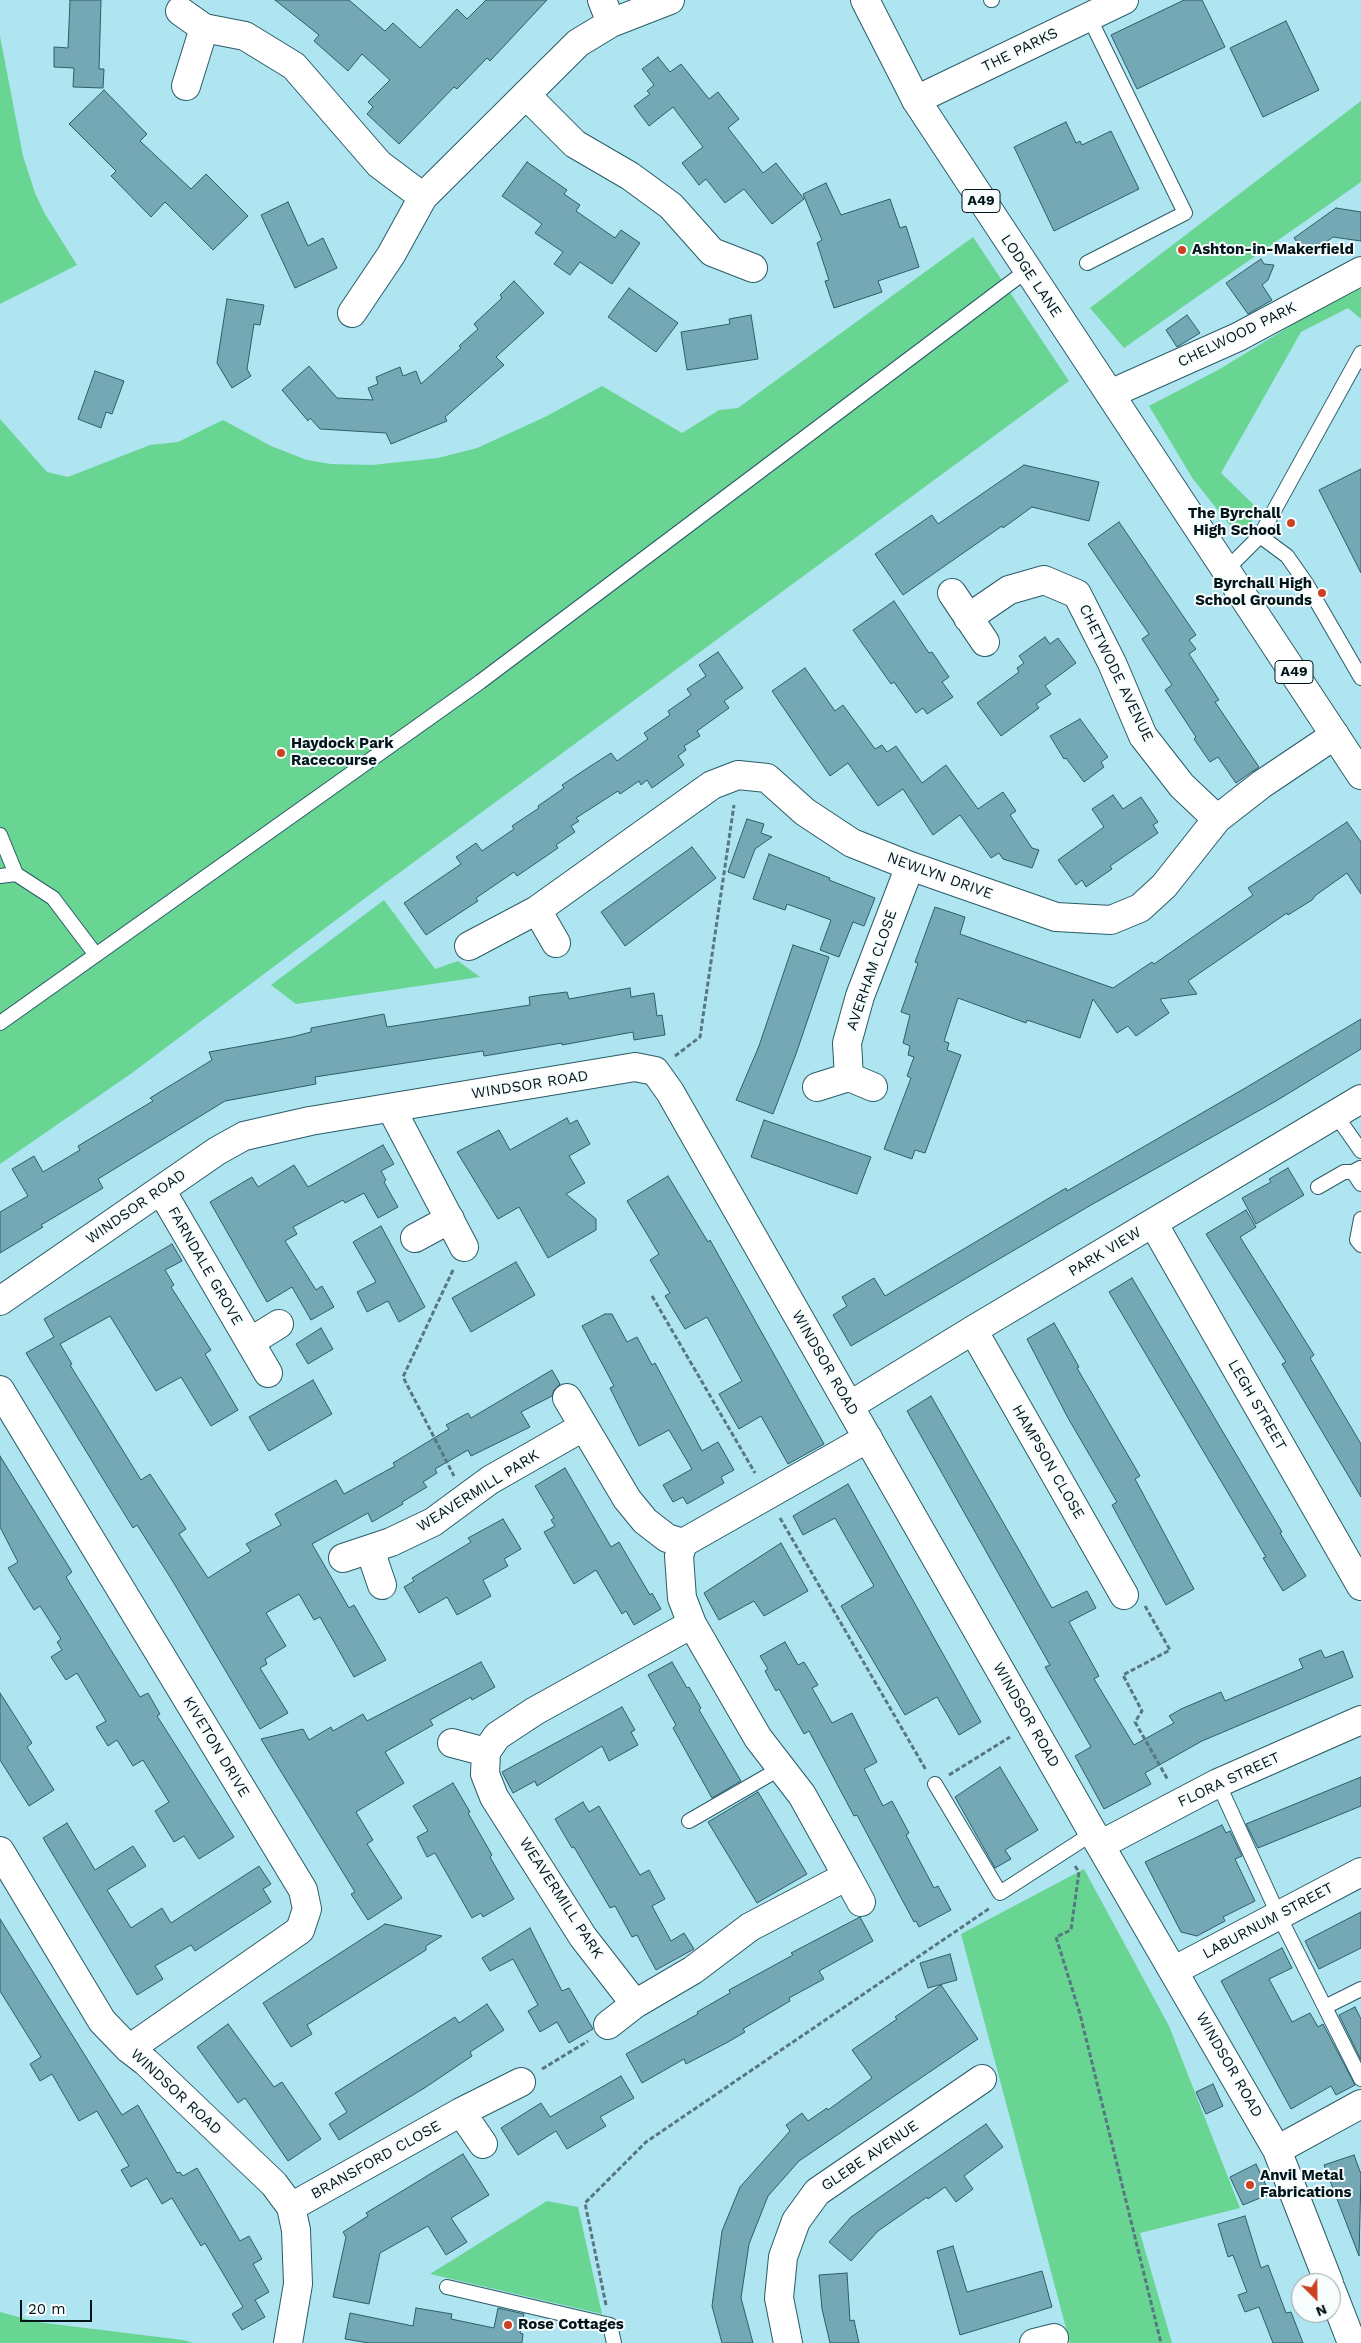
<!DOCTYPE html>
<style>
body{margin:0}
#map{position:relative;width:1361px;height:2343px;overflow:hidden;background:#afe4f1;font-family:"Work Sans",sans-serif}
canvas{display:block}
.north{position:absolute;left:1291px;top:2273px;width:50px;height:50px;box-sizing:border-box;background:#f7fcfd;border:1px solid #95a0a2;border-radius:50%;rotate:157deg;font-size:14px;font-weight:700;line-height:20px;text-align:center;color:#02151a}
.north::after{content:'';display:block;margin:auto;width:18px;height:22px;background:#cc4221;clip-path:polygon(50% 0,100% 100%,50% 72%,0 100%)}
.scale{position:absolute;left:20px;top:2300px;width:72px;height:22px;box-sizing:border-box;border:2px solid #02151a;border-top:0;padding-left:6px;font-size:15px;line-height:18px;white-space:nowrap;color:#02151a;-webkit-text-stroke:4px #f7fcfd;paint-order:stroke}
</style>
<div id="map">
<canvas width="1361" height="2343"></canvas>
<div class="north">N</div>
<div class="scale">20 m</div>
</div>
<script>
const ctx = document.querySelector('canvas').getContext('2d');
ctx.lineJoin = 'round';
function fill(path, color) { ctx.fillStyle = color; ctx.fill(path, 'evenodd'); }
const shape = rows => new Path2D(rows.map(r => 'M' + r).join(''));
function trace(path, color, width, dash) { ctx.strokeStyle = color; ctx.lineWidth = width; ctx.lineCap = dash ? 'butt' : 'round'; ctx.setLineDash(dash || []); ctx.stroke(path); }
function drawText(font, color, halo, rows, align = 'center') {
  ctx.font = font + ' "Work Sans",sans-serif'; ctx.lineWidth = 4; ctx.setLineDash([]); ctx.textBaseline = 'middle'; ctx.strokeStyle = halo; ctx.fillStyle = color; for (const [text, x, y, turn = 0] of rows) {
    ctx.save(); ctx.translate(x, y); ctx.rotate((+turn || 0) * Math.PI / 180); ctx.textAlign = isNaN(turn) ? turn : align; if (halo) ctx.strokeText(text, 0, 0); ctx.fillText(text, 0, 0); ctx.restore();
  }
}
fill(shape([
 [0,36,23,156,35,193,45,214,77,265,0,304],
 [1361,101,1361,182,1124,348,1090,308],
 [973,237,1069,381,384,884,132,1073,0,1164,0,419,47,472,68,477,150,445,178,442,223,420,271,446,307,460,331,464,372,465,438,458,477,448,545,417,602,386,682,433,719,410,738,408],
 [1361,283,1361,319,1348,308,1301,332,1221,473,1257,508,1249,528,1240,532,1232,528,1193,479,1149,406,1218,370],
 [384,900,435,969,458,961,480,977,296,1004,271,985],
 [1084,1869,1169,2026,1240,2208,1140,2233,1172,2343,1070,2343,961,1934],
 [547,2201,578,2207,602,2314,430,2274],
 [0,2312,37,2322,183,2340,194,2343,0,2343]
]), '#68d592');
const building = shape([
 [70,0,101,0,99,69,104,69,103,88,73,87,74,68,54,67,54,47,68,48,70,0],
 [275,0,349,0,385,31,393,23,420,48,457,9,467,19,486,0,547,0,490,61,487,58,457,89,454,87,399,144,367,114,373,107,368,102,390,80,362,54,348,71,314,41,319,35,275,0],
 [1184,0,1202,0,1225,47,1137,89,1111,35,1184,0],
 [1286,21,1319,90,1263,117,1230,48,1286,21],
 [658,57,670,72,681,64,709,99,718,92,739,119,728,128,763,173,776,163,804,199,772,224,744,189,725,203,706,179,699,185,682,163,703,147,673,107,649,126,634,106,650,94,647,91,654,85,642,69,658,57],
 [104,90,147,134,140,141,191,189,206,174,248,216,213,250,165,202,151,217,111,176,116,171,69,124,104,90],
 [1066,122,1076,143,1080,141,1082,145,1111,131,1139,189,1054,231,1014,147,1066,122],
 [527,162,567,190,564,194,580,205,576,211,615,238,621,230,640,243,612,284,580,262,570,275,554,264,563,252,535,233,542,224,502,196,527,162],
 [826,183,841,215,890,199,900,228,906,226,919,267,878,281,882,292,834,308,825,281,829,280,817,243,822,240,803,194,826,183],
 [288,202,308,246,323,238,337,268,295,288,261,215,288,202],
 [1336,208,1361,212,1361,241,1333,237,1307,256,1294,238,1336,208],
 [1261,259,1264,264,1274,265,1268,280,1262,285,1272,300,1248,314,1226,283,1261,259],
 [514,281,544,313,496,357,504,365,445,417,447,421,391,444,386,433,320,429,310,418,308,421,282,390,309,366,337,398,373,400,368,388,378,384,376,377,400,367,403,376,416,371,421,384,461,348,459,346,478,329,474,324,502,298,500,295,514,281],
 [629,288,678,323,656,352,608,317,629,288],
 [227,299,264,305,260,325,254,324,247,369,251,376,232,388,217,363,227,299],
 [751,315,758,359,687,370,681,332,730,324,729,319,751,315],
 [1187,315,1200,333,1177,347,1166,330,1187,315],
 [95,371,124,381,112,414,106,412,101,428,78,419,95,371],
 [1024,465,1099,482,1089,521,1032,507,1003,528,1002,526,903,595,875,554,932,515,938,524,1024,465],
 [1361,469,1361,573,1319,490,1361,469],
 [1119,522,1196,635,1189,640,1196,649,1189,654,1219,700,1215,702,1259,767,1236,783,1218,757,1210,762,1194,739,1196,737,1165,690,1172,685,1142,639,1149,634,1088,544,1119,522],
 [894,601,929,653,932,652,949,677,942,682,953,697,927,714,923,708,916,713,894,682,891,684,853,630,894,601],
 [1045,637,1050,644,1058,638,1076,663,1045,686,1051,694,1036,704,1039,708,1001,736,977,703,1019,672,1017,668,1024,663,1019,656,1045,637],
 [718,652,743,688,724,701,729,708,697,731,700,736,684,746,686,750,678,756,684,765,652,788,647,780,641,785,639,781,620,794,618,791,576,818,579,821,571,826,575,832,556,845,558,848,517,876,514,872,476,898,478,901,426,935,404,903,461,864,456,857,476,843,482,851,514,829,512,826,539,808,538,806,564,788,562,785,586,769,611,753,617,761,648,739,644,733,670,715,668,711,691,695,687,689,706,676,699,665,718,652],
 [805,668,835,711,843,705,875,749,882,745,887,752,896,746,922,783,946,765,978,809,1003,792,1016,811,1010,815,1032,848,1039,850,1032,868,1003,859,999,853,991,858,960,815,933,835,903,789,878,806,848,763,830,776,772,691,805,668],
 [1080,719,1108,757,1101,762,1104,767,1084,782,1066,758,1064,759,1050,736,1080,719],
 [1113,795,1123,809,1141,797,1158,822,1153,825,1158,833,1110,866,1112,869,1086,887,1082,880,1076,885,1058,860,1104,827,1092,809,1113,795],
 [747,819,764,824,761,833,772,837,755,849,744,878,728,872,747,819],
 [1347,822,1361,842,1361,894,1347,873,1316,895,1312,900,1288,915,1287,913,1188,981,1197,994,1160,999,1169,1013,1136,1036,1128,1026,1117,1033,1093,999,1080,1038,1027,1020,1026,1023,958,998,944,1041,949,1043,947,1050,961,1055,925,1153,915,1150,912,1159,884,1149,911,1078,907,1076,914,1057,908,1055,910,1046,903,1043,910,1015,901,1012,918,963,915,962,935,907,965,917,960,934,1113,988,1152,962,1154,964,1253,895,1248,888,1347,822],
 [692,847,716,878,625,946,601,912,692,847],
 [769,854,830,878,829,880,875,898,864,926,853,922,839,957,820,950,831,920,787,904,785,910,753,899,769,854],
 [793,945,829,957,796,1054,773,1114,736,1100,759,1046,793,945],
 [630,988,631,997,654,993,657,1016,662,1015,665,1035,634,1040,633,1032,562,1045,562,1043,484,1056,483,1051,315,1077,316,1084,225,1101,98,1179,103,1188,41,1225,43,1227,0,1253,0,1212,28,1196,12,1169,34,1156,43,1172,80,1150,78,1146,153,1101,150,1098,212,1060,209,1052,292,1037,311,1032,311,1028,384,1014,387,1027,530,1005,529,997,541,995,567,992,569,999,630,988],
 [1361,1019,1361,1049,1276,1101,1091,1205,851,1346,833,1315,847,1306,842,1297,874,1278,885,1296,1066,1188,1067,1191,1247,1087,1361,1019],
 [567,1118,570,1124,577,1120,590,1144,569,1156,585,1183,566,1194,596,1219,596,1230,548,1258,519,1207,498,1219,457,1152,499,1130,510,1150,567,1118],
 [764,1120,871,1157,857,1194,751,1157,764,1120],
 [383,1145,394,1164,381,1171,386,1180,384,1182,398,1207,378,1218,364,1193,345,1203,343,1200,293,1227,297,1234,285,1241,316,1290,322,1286,334,1307,311,1320,292,1287,267,1302,210,1202,252,1177,258,1187,294,1165,308,1187,383,1145],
 [1288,1168,1304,1195,1256,1224,1242,1198,1271,1182,1269,1179,1288,1168],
 [668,1176,708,1242,710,1240,824,1444,788,1464,761,1416,739,1429,719,1394,742,1381,707,1317,685,1329,665,1296,670,1293,650,1260,659,1254,627,1201,668,1176],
 [1246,1210,1256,1227,1240,1237,1314,1355,1310,1358,1361,1444,1361,1497,1282,1364,1286,1362,1206,1234,1246,1210],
 [381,1226,425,1307,399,1322,388,1301,367,1312,357,1292,376,1282,353,1242,381,1226],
 [172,1244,182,1261,165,1270,174,1285,171,1287,211,1350,205,1354,238,1410,211,1426,181,1377,156,1391,110,1316,60,1344,72,1364,70,1365,141,1480,150,1474,186,1529,179,1534,208,1578,251,1551,246,1544,281,1525,275,1514,336,1480,344,1494,395,1466,393,1463,449,1429,446,1425,468,1413,471,1418,552,1370,560,1384,554,1390,552,1396,521,1412,530,1427,471,1456,468,1450,435,1469,437,1473,423,1482,427,1487,402,1502,403,1504,372,1522,368,1513,312,1544,349,1608,354,1605,386,1660,354,1677,320,1617,314,1620,299,1594,266,1613,286,1646,265,1659,267,1664,260,1668,288,1713,260,1729,172,1580,137,1525,133,1528,26,1353,54,1337,44,1319,172,1244],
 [516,1262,535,1295,471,1332,452,1298,516,1262],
 [1132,1278,1282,1532,1280,1533,1306,1576,1283,1591,1263,1558,1266,1557,1109,1292,1132,1278],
 [605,1314,612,1314,627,1342,637,1337,652,1365,655,1363,702,1451,718,1442,734,1470,721,1477,724,1483,687,1504,683,1497,673,1502,663,1485,692,1469,669,1430,639,1446,610,1388,614,1386,582,1326,605,1314],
 [1054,1323,1079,1367,1077,1368,1140,1476,1135,1479,1194,1589,1166,1605,1112,1505,1117,1502,1068,1418,1027,1339,1054,1323],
 [321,1328,333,1349,308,1364,296,1344,321,1328],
 [313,1380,332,1414,269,1451,249,1417,313,1380],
 [931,1396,1052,1608,1087,1591,1096,1608,1069,1622,1099,1676,1094,1679,1134,1745,1174,1723,1169,1716,1181,1709,1221,1692,1225,1701,1303,1668,1299,1659,1321,1650,1325,1658,1343,1651,1353,1677,1202,1741,1145,1773,1151,1784,1104,1809,1075,1756,1091,1747,1045,1667,1050,1665,907,1411,931,1396],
 [0,1456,72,1572,66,1577,72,1587,140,1697,148,1693,160,1714,157,1716,234,1837,199,1859,184,1836,174,1842,155,1811,169,1802,143,1760,133,1766,117,1740,108,1746,96,1727,106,1721,77,1673,66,1680,51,1657,62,1650,57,1642,61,1639,40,1606,34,1610,8,1568,18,1562,0,1527,0,1456],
 [565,1468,611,1547,619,1542,650,1595,652,1593,661,1609,634,1625,626,1611,622,1614,596,1570,574,1584,544,1532,555,1526,551,1520,554,1518,535,1486,565,1468],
 [848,1484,981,1722,959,1735,937,1697,905,1715,841,1606,874,1586,835,1518,803,1535,793,1516,848,1484],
 [503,1519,521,1549,504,1559,508,1566,483,1580,491,1596,457,1615,447,1597,419,1613,404,1587,414,1581,412,1578,471,1542,468,1538,503,1519],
 [781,1543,808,1591,764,1616,754,1601,719,1620,704,1593,781,1543],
 [785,1642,798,1665,804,1662,818,1685,812,1688,832,1723,852,1713,877,1762,864,1769,883,1806,892,1801,909,1833,906,1835,934,1888,938,1886,951,1910,919,1927,916,1921,914,1922,857,1815,854,1816,809,1731,804,1734,779,1689,776,1691,765,1671,768,1669,760,1656,785,1642],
 [481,1662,495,1687,472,1700,471,1697,430,1720,433,1725,385,1752,404,1783,356,1812,373,1840,367,1844,402,1898,368,1920,351,1894,355,1892,261,1739,303,1729,309,1740,331,1727,333,1731,363,1714,367,1721,481,1662],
 [672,1662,687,1688,689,1687,701,1708,699,1710,741,1781,712,1798,673,1728,676,1725,648,1675,672,1662],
 [0,1693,32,1743,27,1747,54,1790,29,1806,0,1760,0,1693],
 [622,1707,635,1730,631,1732,638,1745,609,1761,602,1746,537,1786,535,1781,513,1793,502,1772,622,1707],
 [1000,1767,1038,1830,1005,1850,1011,1859,995,1868,955,1797,1000,1767],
 [1361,1777,1361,1806,1258,1848,1246,1824,1361,1777],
 [453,1783,470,1812,468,1813,492,1855,490,1857,514,1899,483,1917,481,1913,472,1918,435,1853,427,1857,417,1837,428,1831,413,1806,453,1783],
 [758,1792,807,1874,757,1903,708,1822,758,1792],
 [583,1802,589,1812,599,1806,640,1875,649,1870,665,1899,652,1906,671,1941,684,1933,694,1949,656,1970,637,1935,632,1937,615,1906,610,1908,574,1847,572,1848,555,1819,583,1802],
 [67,1823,95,1870,133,1846,146,1866,107,1890,131,1928,162,1908,171,1923,259,1866,271,1884,263,1889,271,1902,195,1951,191,1945,155,1966,163,1979,137,1995,43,1838,67,1823],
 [1222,1825,1226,1833,1230,1831,1242,1856,1235,1859,1255,1901,1223,1917,1225,1921,1197,1936,1181,1932,1145,1862,1222,1825],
 [1361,1912,1361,1948,1319,1969,1305,1941,1361,1912],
 [860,1917,873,1941,819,1971,824,1979,789,1998,790,2001,743,2029,745,2032,728,2042,686,2064,684,2059,642,2083,626,2054,698,2014,697,2012,730,1993,729,1990,793,1955,791,1953,860,1917],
 [0,1919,122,2115,138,2105,177,2173,180,2172,183,2176,197,2168,240,2241,249,2236,262,2259,253,2264,269,2292,255,2300,265,2317,242,2330,232,2314,243,2307,205,2243,201,2246,172,2198,162,2204,147,2178,131,2187,121,2170,129,2166,97,2111,79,2121,52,2074,40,2081,30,2064,41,2057,0,1991,0,1919],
 [385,1924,442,1936,426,1946,426,1950,307,2025,312,2034,291,2047,263,2003,385,1924],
 [530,1928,562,1991,569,1988,593,2029,569,2043,557,2022,540,2032,528,2011,538,2005,513,1959,490,1971,482,1958,530,1928],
 [1282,1948,1292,1968,1269,1979,1292,2022,1310,2013,1318,2027,1323,2024,1355,2085,1336,2095,1331,2086,1291,2109,1221,1981,1282,1948],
 [950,1954,957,1980,928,1988,920,1963,950,1954],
 [941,1985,978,2039,799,2161,768,2196,749,2244,741,2298,753,2343,722,2343,712,2306,722,2231,740,2187,790,2131,786,2125,802,2113,808,2121,827,2108,828,2110,872,2078,852,2050,897,2019,895,2017,941,1985],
 [487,2004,504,2030,470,2052,472,2056,426,2087,339,2140,329,2124,347,2112,335,2093,455,2017,459,2023,487,2004],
 [1355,2007,1361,2019,1361,2060,1339,2015,1355,2007],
 [228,2024,274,2087,282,2082,321,2139,288,2161,245,2098,238,2103,197,2047,228,2024],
 [621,2076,634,2098,600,2117,606,2126,567,2149,556,2131,518,2155,501,2128,541,2103,550,2117,621,2076],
 [1213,2084,1223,2106,1206,2114,1196,2092,1213,2084],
 [986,2124,1003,2147,964,2176,973,2189,956,2202,945,2187,928,2199,927,2197,878,2231,851,2261,829,2242,851,2217,986,2124],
 [463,2154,489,2195,451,2218,467,2242,446,2255,428,2226,380,2253,369,2304,333,2297,346,2237,343,2232,368,2216,366,2213,463,2154],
 [1354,2155,1361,2174,1359,2256,1324,2165,1354,2155],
 [1256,2164,1270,2194,1243,2205,1230,2177,1256,2164],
 [1245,2216,1261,2268,1268,2265,1286,2313,1291,2312,1303,2343,1273,2343,1259,2307,1245,2312,1238,2295,1247,2292,1233,2255,1228,2257,1218,2224,1245,2216],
 [953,2246,967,2292,1042,2271,1052,2307,960,2335,937,2251,953,2246],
 [847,2273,850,2321,854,2320,859,2343,830,2343,822,2309,819,2275,847,2273],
 [416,2308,452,2314,451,2319,494,2328,498,2308,524,2314,520,2333,523,2334,522,2343,369,2343,345,2339,350,2313,413,2326,416,2308]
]);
fill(building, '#75a8b5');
trace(building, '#2c5e6a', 1);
const service = shape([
 [991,0,992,0],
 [1087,263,1185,213,1089,17],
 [1260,536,1361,353],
 [1227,569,1260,536,1287,556,1306,583,1361,678],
 [0,835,16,874],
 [0,876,16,874,53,898,96,955],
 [0,1023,480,682,1026,271],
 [1335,1114,1361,1151],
 [1360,1168,1353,1172,1361,1184],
 [1318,1187,1344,1172,1353,1172],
 [1361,1219,1357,1240,1361,1245],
 [1218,1783,1278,1914,1361,2079],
 [935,1784,1000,1893,1093,1833],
 [689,1821,781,1768],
 [1325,2007,1361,1989],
 [447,2287,610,2325,614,2343]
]);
const minor = shape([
 [602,0,611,23],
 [180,11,204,28,245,36,294,66,379,164,423,197],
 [186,86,204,28],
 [526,95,575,144,630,176,671,206,712,252,753,268],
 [916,100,1124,0],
 [352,313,391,255,423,197,578,43,611,23,670,0],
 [1110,394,1238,337,1361,271],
 [952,593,985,642],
 [968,618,1009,590,1044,580,1077,594,1112,663,1143,736,1182,786,1217,819],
 [537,910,556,943],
 [469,946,537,910,712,785,738,775,767,778,805,812,852,843,910,866,1056,917,1111,920,1140,908,1164,886,1217,819,1262,784,1335,735],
 [849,1077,847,1043,860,996,910,866],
 [817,1087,849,1077,873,1087],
 [391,1108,464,1247],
 [161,1190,268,1373],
 [1153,1223,1361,1586],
 [415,1238,450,1219],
 [0,1301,217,1151,244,1136,310,1121,635,1067,655,1071,670,1092,1093,1833,1277,2150,1329,2283],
 [973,1330,1124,1595],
 [250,1342,279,1324],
 [0,1390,303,1890,307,1909,300,1930,129,2049],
 [567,1398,627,1499,645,1521,667,1538,683,1543],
 [849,1406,973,1330,1361,1099],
 [370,1550,382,1585],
 [343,1558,391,1542,433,1522,490,1480,583,1427],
 [692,1624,535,1711,497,1736,486,1752,485,1774,494,1797,583,1937,635,2004,693,1970,750,1927,847,1876,802,1795,758,1738,692,1624,682,1598,679,1556,683,1543,868,1438],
 [452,1743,486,1752],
 [1100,1845,1218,1783,1361,1720],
 [0,1851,102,2021,129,2049,146,2062,274,2184,291,2207,296,2230,298,2284,288,2343],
 [847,1876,861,1902],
 [1175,1970,1361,1872],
 [608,2025,635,2004],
 [461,2112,483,2144],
 [1277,2150,1361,2104],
 [291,2207,461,2112,521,2082],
 [1331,2289,1352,2343],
 [788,2343,779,2298,783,2257,796,2221,817,2192,982,2079],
 [1034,2343,1054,2338]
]);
const primary = shape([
 [865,0,916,100,1361,775]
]);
trace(service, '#295c67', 16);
trace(minor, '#295c67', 30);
trace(primary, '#295c67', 30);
trace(shape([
 [675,1056,700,1037,734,805],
 [453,1270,403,1377,454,1476],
 [652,1296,755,1473],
 [780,1518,926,1770],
 [1145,1606,1170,1650,1123,1675,1142,1711,1135,1722,1168,1780],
 [949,1775,1010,1737],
 [1075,1866,1079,1872,1071,1930,1056,1937,1080,2014,1161,2343],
 [542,2069,588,2041],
 [606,2305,585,2203,646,2142,990,1908]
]), '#557881', 3, [5, 2.5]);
trace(service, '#fff', 14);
trace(minor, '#fff', 28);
trace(primary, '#fff', 28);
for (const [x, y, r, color] of [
 [1182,250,5,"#cc4221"],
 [1291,523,5,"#cc4221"],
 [1322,593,5,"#cc4221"],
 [281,753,5,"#cc4221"],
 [1250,2185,5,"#cc4221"],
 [508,2325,5,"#cc4221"]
]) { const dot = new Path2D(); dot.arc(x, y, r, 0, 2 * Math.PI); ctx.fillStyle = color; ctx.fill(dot); trace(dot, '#f7fcfd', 2); }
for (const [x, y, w] of [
 [981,201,38],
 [1294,672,38]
]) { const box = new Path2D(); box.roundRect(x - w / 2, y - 11.5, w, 23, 4); ctx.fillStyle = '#f7fcfd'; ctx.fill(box); trace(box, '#02151a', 1); }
drawText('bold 14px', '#02151a', null, [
 ["A49",981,201],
 ["A49",1294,672]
]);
drawText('15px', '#02151a', '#f7fcfd', [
 ["THE PARKS",1020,50,-26],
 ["LODGE LANE",1031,276,56],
 ["CHELWOOD PARK",1237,335,-26],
 ["CHETWODE AVENUE",1116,673,64],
 ["NEWLYN DRIVE",940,876,20],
 ["AVERHAM CLOSE",872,970,-71],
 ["WINDSOR ROAD",530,1085,-9],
 ["WINDSOR ROAD",136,1207,-35],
 ["PARK VIEW",1105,1252,-31],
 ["FARNDALE GROVE",205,1266,60],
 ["WINDSOR ROAD",825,1363,60],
 ["LEGH STREET",1257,1405,60],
 ["HAMPSON CLOSE",1048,1462,60],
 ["WEAVERMILL PARK",478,1491,-32],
 ["WINDSOR ROAD",1026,1715,60],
 ["KIVETON DRIVE",216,1747,59],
 ["FLORA STREET",1229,1780,-25],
 ["WEAVERMILL PARK",561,1898,57],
 ["LABURNUM STREET",1268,1921,-28],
 ["WINDSOR ROAD",1229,2065,60],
 ["WINDSOR ROAD",176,2092,43],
 ["GLEBE AVENUE",870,2156,-34],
 ["BRANSFORD CLOSE",376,2160,-29]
]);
drawText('bold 15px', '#02151a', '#f7fcfd', [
 ["Ashton-in-Makerfield",1192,250],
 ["The Byrchall",1281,514,"right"],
 ["High School",1281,531,"right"],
 ["Byrchall High",1312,584,"right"],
 ["School Grounds",1312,601,"right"],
 ["Haydock Park",291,744],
 ["Racecourse",291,761],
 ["Anvil Metal",1260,2176],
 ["Fabrications",1260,2193],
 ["Rose Cottages",518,2325]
], 'left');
</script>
